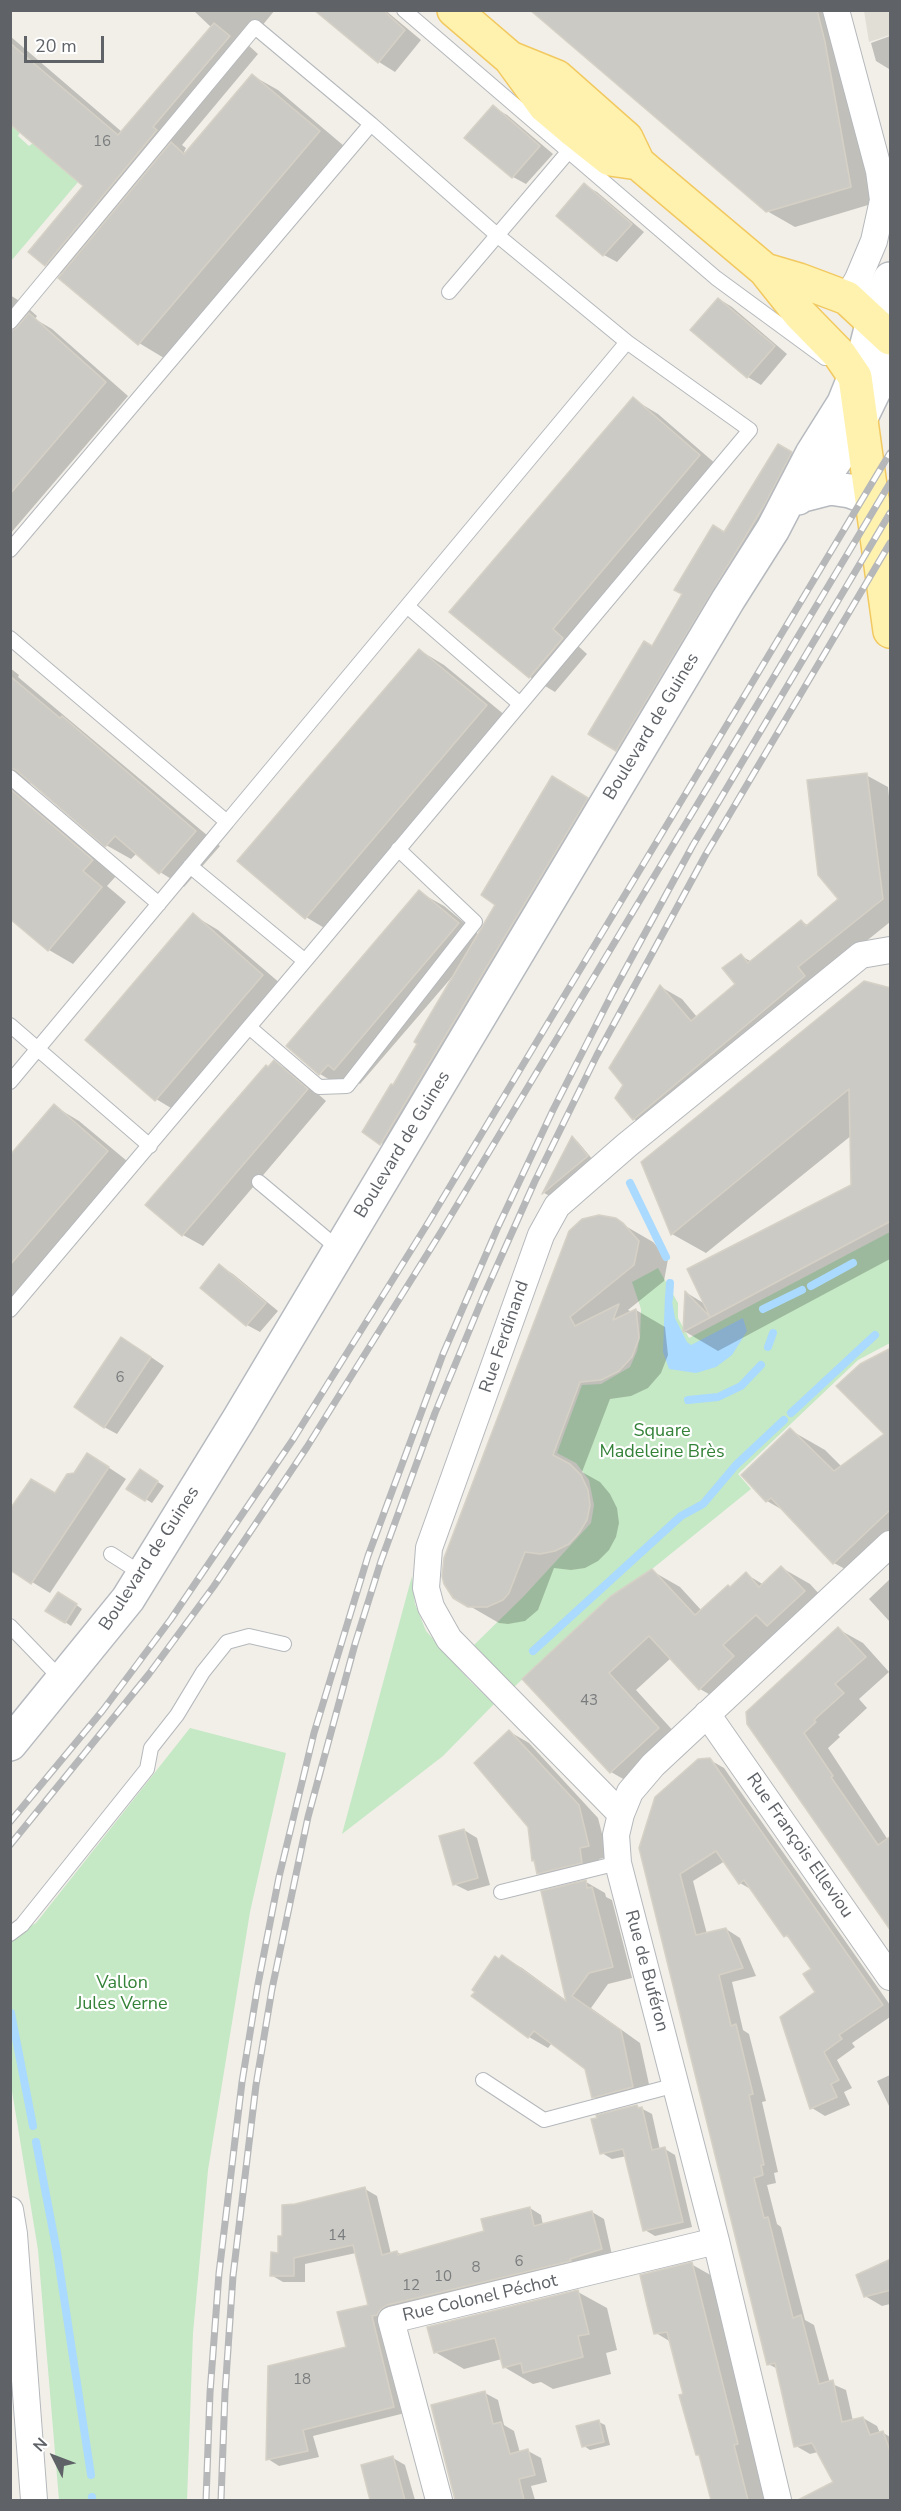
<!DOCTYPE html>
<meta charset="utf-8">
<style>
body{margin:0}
#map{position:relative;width:901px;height:2511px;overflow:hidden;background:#f1efe8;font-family:"Nunito Sans",sans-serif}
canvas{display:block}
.frame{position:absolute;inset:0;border:12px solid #5f6368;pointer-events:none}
.north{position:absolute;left:24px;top:2427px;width:60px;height:60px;-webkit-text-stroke:4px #fff;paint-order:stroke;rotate:312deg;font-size:16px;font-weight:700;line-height:24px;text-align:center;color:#5f6368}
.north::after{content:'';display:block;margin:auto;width:21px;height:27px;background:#5f6368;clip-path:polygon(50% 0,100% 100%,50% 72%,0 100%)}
.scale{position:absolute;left:24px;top:36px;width:80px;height:27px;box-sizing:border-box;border:3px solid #5f6368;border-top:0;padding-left:8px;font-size:18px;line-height:21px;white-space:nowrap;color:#5f6368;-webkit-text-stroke:4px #fff;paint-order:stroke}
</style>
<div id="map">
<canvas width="901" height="2511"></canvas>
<div class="frame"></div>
<div class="north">N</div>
<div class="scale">20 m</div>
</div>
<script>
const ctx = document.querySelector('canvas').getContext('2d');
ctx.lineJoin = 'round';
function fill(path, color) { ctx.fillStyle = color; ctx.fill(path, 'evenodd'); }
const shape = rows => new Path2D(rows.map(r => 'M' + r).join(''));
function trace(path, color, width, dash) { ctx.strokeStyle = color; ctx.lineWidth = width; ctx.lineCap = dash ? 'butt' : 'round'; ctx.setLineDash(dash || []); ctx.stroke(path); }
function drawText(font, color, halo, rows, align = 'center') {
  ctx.font = font + ' "Nunito Sans",sans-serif'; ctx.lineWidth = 4.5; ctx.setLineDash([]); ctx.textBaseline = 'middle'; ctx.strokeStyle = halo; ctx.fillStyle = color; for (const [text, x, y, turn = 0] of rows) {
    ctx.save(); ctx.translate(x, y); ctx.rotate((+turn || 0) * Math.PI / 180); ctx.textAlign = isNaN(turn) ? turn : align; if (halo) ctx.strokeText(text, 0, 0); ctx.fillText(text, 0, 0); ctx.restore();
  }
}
fill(shape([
 [864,11,890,11,890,35,869,42]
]), '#e1ded6');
fill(shape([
 [11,124,20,132,18,136,29,146,33,143,78,182,11,261],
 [890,1232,890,1343,858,1360,738,1474,751,1489,652,1569,612,1596,514,1687,474,1645,524,1596,591,1523,594,1505,589,1480,576,1463,557,1453,582,1385,601,1384,630,1367,637,1351,640,1337,641,1309,632,1282,658,1268,678,1303,678,1318,689,1338],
 [412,1576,415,1604,426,1631,470,1681,494,1704,443,1756,342,1834],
 [190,1728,286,1753,250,1912,208,2170,193,2333,187,2500,59,2500,38,2250,11,2085,10,1939,36,1923]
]), '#c5e8c5');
fill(shape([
 [665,1295,672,1301,675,1318,687,1342,691,1345,743,1318,747,1331,732,1355,716,1367,696,1373,669,1369,663,1352]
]), '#aadaff');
fill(shape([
 [193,10,275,10,247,44,258,54,182,145,186,148,184,152,186,153,253,76,278,90,344,146,164,358,139,343,63,275,46,265,85,186,10,122,10,36,122,132,212,28],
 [317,10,385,10,421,40,395,72,379,62],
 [623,10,839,10,878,202,795,227,767,211],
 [890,36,890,69,889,69,876,61,871,43],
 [493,107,507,115,553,154,526,184,513,177],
 [584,185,597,192,644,232,617,262,604,255,558,215],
 [10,295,21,302,37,316,35,319,52,329,128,396,10,534],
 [719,299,732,307,787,354,761,385,748,377,692,330],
 [633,399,658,414,724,471,577,645,587,654,555,692,530,677,452,611],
 [779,446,810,464,636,760,590,733,652,648],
 [419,650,444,665,512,721,331,932,306,917],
 [10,668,19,675,18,677,220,846,184,887,160,872,137,853,131,859,106,845,33,783,28,784,117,875,107,886,126,902,73,964,49,950,10,917],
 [866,775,888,787,890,806,890,922,818,980,656,1132,634,1119,617,1098,625,1084,661,987,682,999,697,1017,737,984,741,956,752,962,801,921,809,926,840,899],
 [552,778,612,814,406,1158,364,1132,393,1087,458,970,360,1084,353,1080,345,1089,320,1074,288,1046,419,892,444,906,479,935,497,905],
 [193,915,218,930,288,990,181,1114,156,1099],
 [890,989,890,1259,718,1351,684,1331,687,1293,705,1304,853,1186,852,1135,706,1253,672,1234],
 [274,1062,294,1073,326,1101,203,1246,183,1235,147,1205],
 [54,1106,79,1121,133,1166,10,1309,10,1157],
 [573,1138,578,1142,593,1160,550,1196,544,1193],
 [622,1224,653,1242,668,1259,664,1281,628,1310,632,1312,636,1310,665,1327,668,1355,661,1373,648,1388,631,1396,610,1399,582,1472,600,1482,610,1494,617,1508,619,1523,616,1537,609,1550,598,1561,585,1568,571,1570,554,1568,538,1610,525,1621,508,1624,499,1623,454,1597,567,1240],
 [220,1266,233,1274,278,1311,260,1332,247,1325],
 [135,1346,164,1366,117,1434,104,1427],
 [890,1350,890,1561,869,1582,834,1563,788,1513,767,1501,790,1430,825,1450,842,1467,887,1435],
 [105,1465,126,1479,50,1593,11,1569,55,1495],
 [146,1474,164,1486,152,1503,128,1488],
 [782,1568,810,1584,832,1608,728,1705,700,1689,671,1658,636,1690,686,1745,639,1788,611,1772,525,1679,652,1571,680,1587,702,1611,746,1574,764,1585],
 [890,1579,890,1622,869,1599],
 [65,1597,82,1609,71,1626,65,1622],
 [838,1629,863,1643,889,1672,859,1699,867,1708,838,1735,840,1737,828,1748,888,1840,890,1928,748,1724],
 [510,1732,529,1743,598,1818,608,1857,599,1859,601,1873,558,1884,539,1873,536,1862,533,1860,529,1826],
 [710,1760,724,1768,890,2005,890,2017,852,2043,855,2047,837,2060,852,2088,844,2092,850,2105,825,2116,812,2108,817,1992,813,1969,792,1940,786,1936,754,1891,740,1883,725,1861,693,1881,707,1934,726,1929,740,1938,756,1976,732,1982,743,2030,749,2034,766,2101,762,2102,778,2172,774,2173,776,2183,767,2185,777,2224,781,2227,805,2320,814,2325,830,2383,846,2390,853,2421,863,2418,877,2426,880,2433,882,2432,890,2437,890,2500,803,2500,835,2483,818,2452,810,2454,796,2446,778,2369,768,2364,641,1845],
 [464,1830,477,1838,490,1885,468,1891,454,1884],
 [586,1882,605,1893,606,1897,612,1900,632,1978,608,1984,591,2008,640,2043,652,2098,613,2108,593,2097,586,2068,552,2043,548,2048,529,2037,499,1961,502,1957,522,1968,567,2001],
 [890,2075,890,2108,877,2081],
 [637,2106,652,2114,660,2150,665,2149,675,2155,692,2227,655,2236,645,2230,627,2156,612,2159,602,2153],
 [365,2189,377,2196,391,2254,397,2252,402,2255,486,2232,530,2208,541,2215,543,2225,592,2212,604,2219,612,2255,399,2312,405,2413,313,2436,319,2457,279,2466,268,2459,348,2349,369,2306,356,2253,305,2264,305,2282,283,2282,271,2275,296,2206],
 [890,2261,890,2304,882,2306,865,2296],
 [691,2264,714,2277,767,2500,712,2500,701,2457,697,2454,671,2342,656,2333],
 [578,2292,607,2308,617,2350,606,2353,611,2374,553,2389,541,2382,533,2384,504,2367,502,2359,464,2369,435,2352],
 [485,2393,498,2400,504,2425,514,2431,520,2453,528,2451,541,2458,547,2482,531,2486,535,2500,466,2500,455,2494],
 [599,2422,605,2425,610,2445,590,2450,584,2446],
 [393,2458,405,2465,415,2500,371,2500,363,2466]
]), '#0003');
trace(shape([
 [630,1183,666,1257],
 [811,1286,853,1263],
 [669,1299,670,1283],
 [763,1309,802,1290],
 [768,1347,773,1333],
 [688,1400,718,1397,741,1386,761,1365],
 [791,1413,875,1335],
 [533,1651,681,1516,703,1504,736,1465,784,1420],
 [11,2013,33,2126],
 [36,2142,57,2252,91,2475],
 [92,2497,92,2500]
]), '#aadaff', 8);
const building = shape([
 [314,10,383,10,405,30,378,63,314,10],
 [530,10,817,10,825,42,851,187,766,212,530,10],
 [214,23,230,36,153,127,157,130,45,266,28,252,83,186,10,124,10,43,118,135,214,23],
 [252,74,320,131,138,345,58,278,171,142,184,154,252,74],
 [493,105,540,146,512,178,464,138,493,105],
 [584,183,632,224,603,256,556,216,584,183],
 [718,298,775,346,747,378,690,330,718,298],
 [29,313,106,382,10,494,10,331,16,328,29,313],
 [633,397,700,455,553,629,563,638,529,678,449,612,633,397],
 [778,444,792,452,765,504,616,751,588,734,644,641,652,646,682,594,674,590,713,525,724,532,778,444],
 [419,649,487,705,305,919,237,861,419,649],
 [10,676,60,718,62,716,196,831,159,874,115,836,105,847,16,770,10,768,10,676],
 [867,773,883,899,798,967,805,976,633,1120,615,1098,623,1085,609,1068,660,985,691,1021,735,984,722,968,741,954,748,963,801,920,806,926,838,899,818,875,807,780,867,773],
 [552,776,588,798,380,1145,362,1132,391,1084,393,1085,417,1044,414,1042,495,905,481,895,552,776],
 [10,789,93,860,83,871,102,887,48,951,10,919,10,789],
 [419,890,459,923,334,1070,328,1065,319,1075,286,1046,419,890],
 [193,913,263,975,155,1101,85,1040,193,913],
 [864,981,891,988,891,1221,683,1332,685,1291,710,1317,687,1269,851,1185,849,1089,671,1235,641,1162,864,981],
 [274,1060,308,1089,182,1236,145,1205,266,1065,268,1067,274,1060],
 [54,1104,108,1151,10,1265,10,1155,54,1104],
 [572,1136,588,1156,542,1194,572,1136],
 [599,1215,616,1218,623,1223,639,1241,634,1265,570,1317,575,1326,619,1304,613,1320,636,1309,639,1338,632,1357,619,1371,601,1380,580,1382,553,1455,570,1464,581,1475,588,1490,590,1505,587,1520,579,1533,569,1544,555,1551,540,1554,525,1552,509,1593,503,1600,487,1607,468,1607,453,1598,444,1584,442,1576,444,1558,569,1231,582,1219,599,1215],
 [219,1264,266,1303,246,1326,200,1288,219,1264],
 [121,1337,151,1357,104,1428,74,1407,121,1337],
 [891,1348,891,1509,833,1564,771,1498,766,1502,741,1475,790,1428,834,1471,884,1434,836,1386,860,1364,891,1348],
 [87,1453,109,1467,31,1584,10,1570,10,1509,31,1479,55,1493,67,1474,74,1473,87,1453],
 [140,1469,158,1481,145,1501,126,1489,140,1469],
 [781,1566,805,1591,767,1626,756,1615,723,1645,734,1656,699,1690,649,1636,609,1673,659,1728,610,1773,522,1679,611,1596,652,1569,695,1615,728,1585,730,1587,746,1572,759,1587,781,1566],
 [58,1592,77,1604,65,1623,45,1611,58,1592],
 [838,1627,866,1657,835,1684,844,1693,814,1720,816,1722,804,1733,833,1776,831,1777,878,1845,891,1836,891,1931,747,1724,746,1712,838,1627],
 [509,1730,579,1805,589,1846,580,1848,582,1863,537,1874,534,1860,532,1861,528,1827,474,1763,509,1730],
 [710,1758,883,2005,839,2035,842,2039,824,2052,839,2080,831,2084,837,2097,810,2109,780,2017,815,1992,803,1974,811,1969,787,1935,784,1937,744,1880,739,1884,716,1851,680,1874,696,1935,726,1928,743,1968,719,1975,731,2026,736,2024,753,2094,749,2095,764,2165,761,2165,763,2175,754,2178,764,2218,768,2217,793,2318,801,2315,819,2384,833,2380,842,2422,863,2417,870,2435,883,2431,891,2454,891,2500,798,2500,833,2482,812,2443,794,2447,775,2363,767,2365,639,1848,655,1797,698,1759,710,1758],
 [464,1829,478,1878,453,1885,439,1836,464,1829],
 [586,1880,587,1888,592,1887,613,1967,589,1973,572,1996,621,2030,633,2087,592,2098,585,2069,534,2031,528,2038,471,1996,475,1992,472,1990,495,1956,499,1959,502,1955,566,2001,541,1891,586,1880],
 [637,2105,638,2108,642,2107,652,2150,665,2147,683,2222,643,2231,623,2149,600,2154,591,2119,597,2118,596,2115,637,2105],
 [365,2187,382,2255,397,2251,398,2255,484,2231,481,2219,530,2207,534,2226,592,2211,602,2249,570,2259,571,2261,387,2305,381,2309,377,2315,372,2316,394,2407,303,2430,308,2451,266,2460,268,2366,346,2347,337,2312,368,2305,353,2245,294,2258,294,2276,270,2276,271,2252,278,2253,278,2236,282,2236,282,2205,295,2204,365,2187],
 [891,2259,891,2290,864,2297,856,2275,891,2259],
 [692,2262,738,2444,734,2445,748,2500,711,2500,699,2455,696,2455,679,2395,683,2394,667,2332,654,2334,646,2301,640,2275,692,2262],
 [578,2290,589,2334,578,2336,583,2357,523,2373,521,2363,503,2368,495,2338,434,2353,427,2327,578,2290],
 [485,2391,493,2424,501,2422,510,2454,528,2449,535,2475,519,2479,524,2500,455,2500,431,2405,485,2391],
 [599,2420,604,2442,582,2447,576,2426,599,2420],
 [393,2456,405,2500,370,2500,361,2465,393,2456]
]);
fill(building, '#cccac5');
trace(building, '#d6d1c6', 1.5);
const lane = shape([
 [404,10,716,278,825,358],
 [449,292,574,145],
 [10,322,255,27,371,124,497,235,627,342,227,822,10,638],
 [10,550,371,124],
 [407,606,520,704],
 [10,777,159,904],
 [190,866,305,961,750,430,627,342],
 [305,961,249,1027,319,1087,347,1086,475,922,398,849],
 [10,1025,150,1146],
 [10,1082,227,822],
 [259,1182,340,1250],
 [10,1310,249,1027],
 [111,1554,144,1575],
 [10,1626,63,1681],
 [501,1892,618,1863],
 [10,1934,22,1925,147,1769,151,1748,177,1715,203,1672,227,1642,249,1636,284,1644],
 [483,2080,544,2120,676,2085]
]);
const street = shape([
 [836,10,879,171,883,200,874,241,858,279,847,298],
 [707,1714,890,1977],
 [621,1814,449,1639,431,1607,426,1588,429,1548,541,1235,557,1206,627,1145,861,955,890,950],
 [10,2210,14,2234,34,2500],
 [439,2500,391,2320,716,2241],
 [778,2500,716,2241,618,1863,616,1835,621,1814,630,1792,653,1765,890,1544]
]);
const secondary = shape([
 [799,496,830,488,850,491,872,499],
 [798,498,829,469,851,438,890,358],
 [10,1744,128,1599,239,1419,728,600,773,529,812,454,844,403,866,348,877,305,890,279]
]);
const primary = shape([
 [454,10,510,58,545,106,571,128,610,159,638,163],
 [510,58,557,77,626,138,638,163,765,270,800,314,840,355,855,377,890,631],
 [765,270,799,280,847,298,890,338]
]);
trace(lane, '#b5b8bc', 16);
trace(street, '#b5b8bc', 28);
trace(secondary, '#b6babf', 36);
trace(primary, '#f2c960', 36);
trace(lane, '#fff', 14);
trace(street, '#fff', 26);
trace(secondary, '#fff', 33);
trace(primary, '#fff2af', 33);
const rail = shape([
 [10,1822,103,1710,171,1619,294,1438,428,1223,890,453],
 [10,1845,149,1674,214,1586,307,1447,441,1232,890,483],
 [206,2500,210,2393,219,2273,242,2082,258,1984,279,1877,314,1733,368,1556,443,1354,497,1229,553,1110,613,992,693,845,890,513],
 [221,2500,225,2393,233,2276,256,2085,272,1989,308,1817,355,1644,381,1561,435,1413,484,1295,535,1181,597,1055,706,854,890,543]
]);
trace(rail, '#b6b7b8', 7);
trace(rail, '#fff', 4.5, [14]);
drawText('15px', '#7a7d7f', null, [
 ["16",102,142],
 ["6",120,1378],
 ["43",589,1701],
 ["14",337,2236],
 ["6",519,2262],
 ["8",476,2268],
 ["10",443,2277],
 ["12",411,2286],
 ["18",302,2380]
]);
drawText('18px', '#5f6368', '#fff', [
 ["Boulevard de Guines",652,727,-59],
 ["Boulevard de Guines",403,1145,-59],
 ["Rue Ferdinand",505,1337,-71],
 ["Boulevard de Guines",150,1559,-57],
 ["Rue François Elleviou",799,1846,55],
 ["Rue de Buféron",646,1971,75],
 ["Rue Colonel Péchot",480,2299,-13]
]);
drawText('18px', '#348238', '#fff', [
 ["Square",662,1432],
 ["Madeleine Brès",662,1453],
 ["Vallon",122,1984],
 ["Jules Verne",122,2005]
]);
</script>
